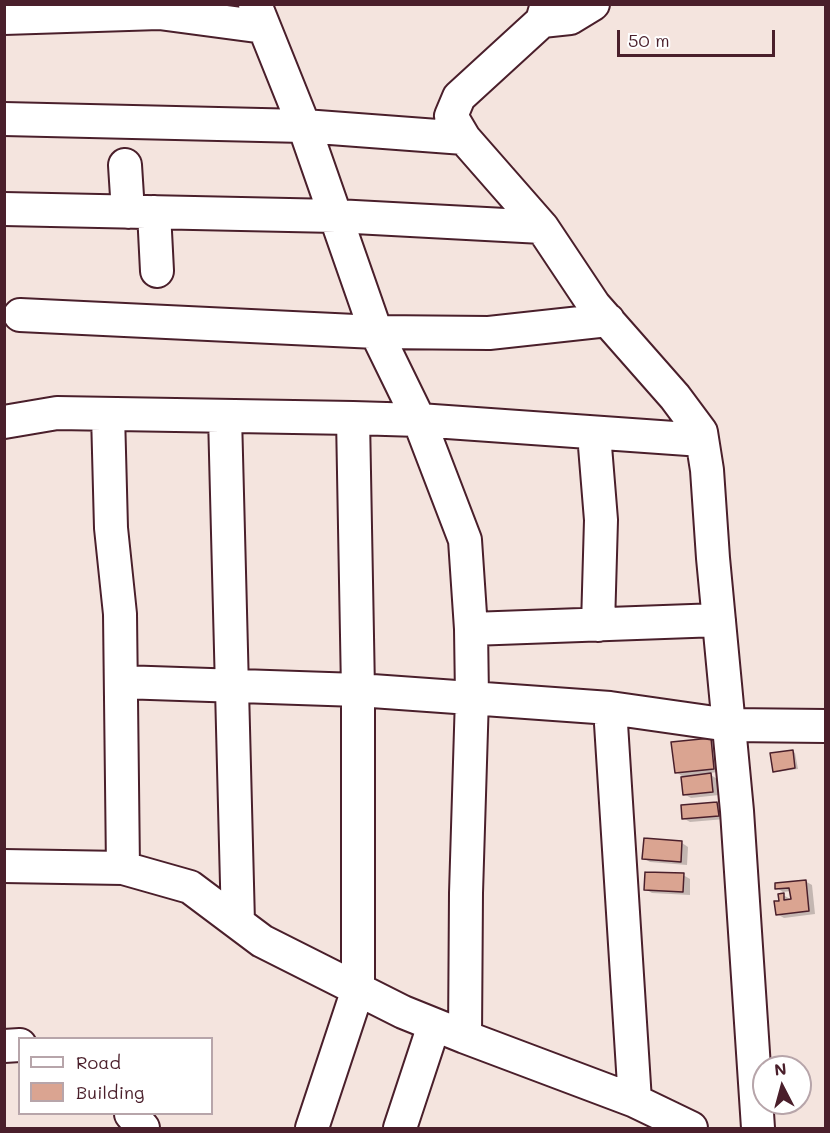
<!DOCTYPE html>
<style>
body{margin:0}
#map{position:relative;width:830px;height:1133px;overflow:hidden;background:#f4e4de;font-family:Mali,sans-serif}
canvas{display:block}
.frame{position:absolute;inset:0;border:6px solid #4a1f2b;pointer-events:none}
.legend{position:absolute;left:18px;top:1037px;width:195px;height:78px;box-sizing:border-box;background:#fff;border:2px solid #b7a5aa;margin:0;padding:8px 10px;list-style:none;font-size:18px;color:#4a1f2b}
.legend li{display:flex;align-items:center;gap:12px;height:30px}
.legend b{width:30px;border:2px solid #b7a5aa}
.north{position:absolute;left:752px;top:1055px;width:60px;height:60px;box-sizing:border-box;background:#fff;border:2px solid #b7a5aa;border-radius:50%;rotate:354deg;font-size:16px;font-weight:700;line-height:24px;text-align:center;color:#4a1f2b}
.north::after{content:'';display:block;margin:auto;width:21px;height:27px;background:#4a1f2b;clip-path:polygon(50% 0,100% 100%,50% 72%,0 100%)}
.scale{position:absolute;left:617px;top:30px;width:158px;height:27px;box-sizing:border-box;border:3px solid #4a1f2b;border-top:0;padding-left:8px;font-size:18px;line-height:21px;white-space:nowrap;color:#4a1f2b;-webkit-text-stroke:4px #fff;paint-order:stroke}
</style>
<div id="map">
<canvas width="830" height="1133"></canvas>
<div class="frame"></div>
<ul class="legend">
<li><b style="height:8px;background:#fff"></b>Road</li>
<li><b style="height:16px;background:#daa491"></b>Building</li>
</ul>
<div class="north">N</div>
<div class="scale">50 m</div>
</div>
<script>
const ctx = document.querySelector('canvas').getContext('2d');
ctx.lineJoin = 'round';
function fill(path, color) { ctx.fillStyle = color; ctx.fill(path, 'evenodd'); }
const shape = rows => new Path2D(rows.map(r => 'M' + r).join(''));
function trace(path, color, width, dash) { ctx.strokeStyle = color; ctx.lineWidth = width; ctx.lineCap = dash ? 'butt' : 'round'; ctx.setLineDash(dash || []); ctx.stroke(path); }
fill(shape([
 [710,740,717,743,720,772,708,773,717,779,719,795,691,798,684,794,682,776,676,772],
 [793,751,795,753,798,769,777,772,774,771],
 [717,804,724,808,725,819,690,822,683,818],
 [645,840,682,843,688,847,687,865,650,862,643,858],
 [683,875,690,879,690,895,652,893,645,889],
 [805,881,812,885,815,914,784,918,777,914,783,895,792,900,791,891,783,892,777,888]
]), '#0003');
const building = shape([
 [711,738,714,769,675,773,671,742,711,738],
 [793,750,795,768,773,772,770,753,793,750],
 [711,773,713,792,683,795,681,777,711,773],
 [717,802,719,816,682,819,681,805,717,802],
 [644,838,682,841,681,862,642,859,644,838],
 [645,872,684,873,683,892,644,890,645,872],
 [806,880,809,911,776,915,774,901,779,901,778,894,784,893,784,900,791,899,789,888,775,889,775,883,806,880]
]);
fill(building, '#daa491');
trace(building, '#4a1f2b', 1.5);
const minor = shape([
 [255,4,304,126,376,332,419,420,465,540,471,629,472,697,466,893,465,1037],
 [547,4,542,21,459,97,451,116,464,138,542,227,594,305,675,397,701,432,707,470,713,558,737,811,758,1128],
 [4,18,159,13,264,27],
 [542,21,570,18,593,4],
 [4,119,304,126,464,138],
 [125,165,128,212],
 [4,209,336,216,542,227],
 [154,212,157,271],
 [20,315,376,332,489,333,608,320],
 [108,414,111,528,120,614,123,868],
 [225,416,238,923],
 [4,422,57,413,353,418,419,420,702,440],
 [594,434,601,520,598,625],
 [471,629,719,620],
 [121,682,358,690,610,708,729,725,826,726],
 [610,708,635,1101],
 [4,866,123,868,190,887,262,941,403,1012,465,1037,635,1101,691,1128],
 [4,1046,20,1045],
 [131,1114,143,1128],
 [312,1128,358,989,358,690,353,418],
 [400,1128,434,1025]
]);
trace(minor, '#4a1f2b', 36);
trace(minor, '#fff', 32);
</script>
